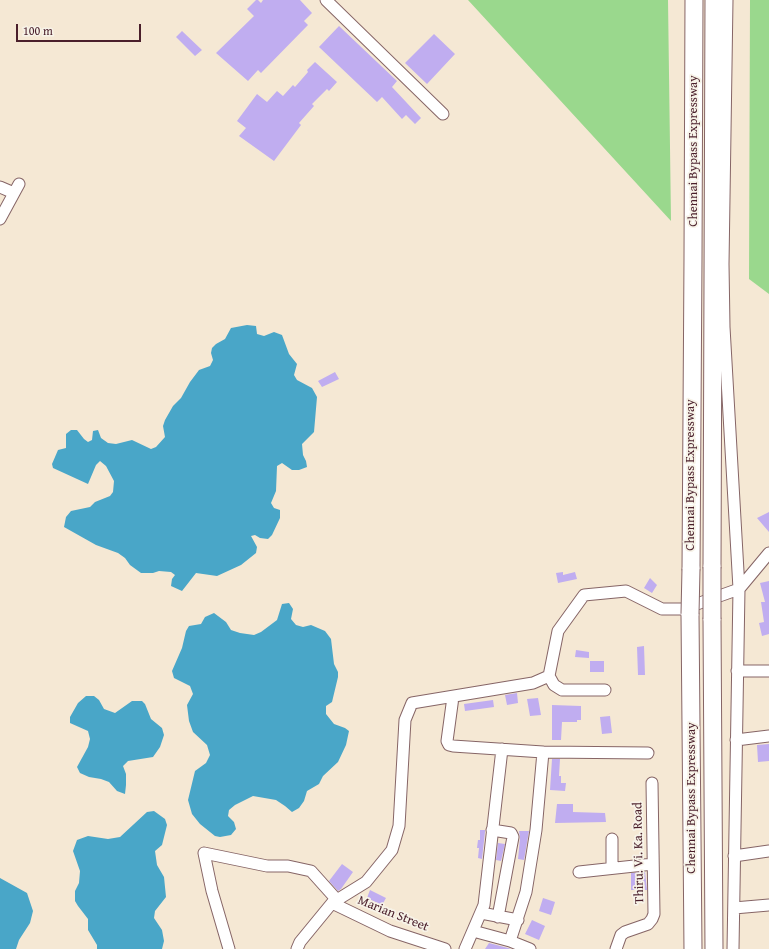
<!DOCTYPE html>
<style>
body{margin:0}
#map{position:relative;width:769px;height:949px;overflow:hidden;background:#f5e8d4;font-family:"Gentium Book Plus",serif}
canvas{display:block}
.scale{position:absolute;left:16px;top:24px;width:125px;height:18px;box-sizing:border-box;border:2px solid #4a1f2b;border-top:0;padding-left:5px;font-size:12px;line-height:14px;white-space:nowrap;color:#4a1f2b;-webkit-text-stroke:3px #f7f3e8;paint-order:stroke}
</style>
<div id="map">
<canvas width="769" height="949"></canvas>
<div class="scale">100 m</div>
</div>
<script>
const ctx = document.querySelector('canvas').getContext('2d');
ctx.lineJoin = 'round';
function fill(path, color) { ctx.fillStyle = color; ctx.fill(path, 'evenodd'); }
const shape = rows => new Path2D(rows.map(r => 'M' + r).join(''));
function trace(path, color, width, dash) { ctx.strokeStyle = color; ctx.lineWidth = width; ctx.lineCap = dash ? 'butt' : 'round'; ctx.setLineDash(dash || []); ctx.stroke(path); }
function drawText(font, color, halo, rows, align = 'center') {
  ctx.font = font + ' "Gentium Book Plus",serif'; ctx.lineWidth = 3.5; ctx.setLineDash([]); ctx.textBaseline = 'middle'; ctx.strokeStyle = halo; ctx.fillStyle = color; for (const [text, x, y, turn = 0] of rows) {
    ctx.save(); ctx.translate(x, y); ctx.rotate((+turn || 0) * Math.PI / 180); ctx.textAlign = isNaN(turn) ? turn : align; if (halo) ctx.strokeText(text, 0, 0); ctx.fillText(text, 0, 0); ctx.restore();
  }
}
fill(shape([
 [468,0,668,0,671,221],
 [750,0,769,0,769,294,749,279]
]), '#9ad88d');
fill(shape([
 [247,325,256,326,257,334,264,336,274,332,282,335,289,354,297,364,294,375,297,380,312,388,317,397,314,432,302,444,303,455,306,461,307,467,299,470,292,470,282,463,277,466,276,491,271,503,274,508,280,510,280,518,272,535,268,539,260,538,255,535,251,536,257,547,256,553,241,565,217,576,196,573,182,591,171,586,172,579,175,575,171,572,159,571,153,573,141,573,130,565,125,558,118,553,96,545,64,527,66,517,71,511,90,507,95,502,110,496,113,492,114,481,106,466,100,461,96,465,88,484,53,468,52,464,58,450,66,448,66,434,71,430,77,430,84,439,88,442,92,440,93,431,98,430,101,438,108,443,116,444,132,440,151,449,156,447,165,437,163,426,165,420,173,406,181,398,190,382,199,370,210,366,213,360,211,353,212,348,216,344,225,339,231,328],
 [289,603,293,609,291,619,296,625,303,627,311,625,325,631,331,639,334,664,338,672,338,677,332,702,326,706,326,714,334,724,345,728,349,731,346,745,338,762,323,776,319,784,307,791,304,801,299,808,292,812,285,806,276,800,253,796,235,805,229,810,228,816,234,822,236,829,231,835,220,837,215,836,200,824,192,814,188,800,195,771,206,763,210,755,207,745,193,732,189,721,187,705,193,694,190,686,174,678,172,671,182,648,186,631,189,626,201,624,205,617,214,613,226,622,231,630,240,633,254,635,261,632,277,620,282,604],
 [86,696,94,696,99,700,104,709,115,713,132,701,142,701,145,704,151,719,162,728,164,735,160,747,153,757,128,761,123,766,126,774,126,785,125,794,117,791,109,782,101,779,89,777,80,773,77,767,88,747,90,739,88,731,70,723,70,717,78,703],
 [154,811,165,819,167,825,162,845,155,851,157,865,164,877,166,897,155,911,154,918,162,930,164,941,162,949,97,949,97,945,88,930,88,919,78,906,75,901,75,891,79,883,80,871,73,851,77,840,88,836,108,839,120,837,147,812],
 [0,878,27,893,33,911,30,923,19,940,16,949,0,949]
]), '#49a6c8');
fill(shape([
 [256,0,258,0,261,3,263,0,300,0,312,13,304,21,308,25,261,73,258,70,248,81,216,53,254,16,247,9],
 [339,26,397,81,392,87,421,118,415,124,406,115,402,119,382,97,377,102,319,47],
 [182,31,202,50,195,56,176,37],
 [434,34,455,54,427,84,405,63],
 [315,62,337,82,329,91,327,89,312,104,314,106,299,123,301,125,274,161,239,136,246,128,237,121,257,94,267,102,277,91,283,96,293,85,295,87,308,72,307,70],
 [335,372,339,379,322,387,318,381],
 [769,512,769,532,757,518],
 [563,572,563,575,575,572,577,579,558,583,556,573],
 [650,578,657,585,652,593,644,588],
 [769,581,769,634,762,636,759,623,764,622,761,602,765,602,760,583],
 [644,646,645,675,638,675,637,647],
 [576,650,589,652,589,658,575,657],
 [590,661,604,661,604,672,590,672],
 [517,693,518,703,507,705,505,695],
 [538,698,541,715,530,716,527,699],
 [493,700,494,707,465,711,464,704],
 [552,705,581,706,581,720,577,720,577,722,562,722,561,740,552,740],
 [610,716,612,733,602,734,600,717],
 [769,744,769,761,758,762,757,745],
 [552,759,560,759,559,776,561,776,561,783,566,783,565,791,550,790],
 [557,804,573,804,573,812,605,813,606,822,555,823],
 [480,830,485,830,485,832,482,859,478,858,479,848,477,848,478,840,480,840],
 [519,831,529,831,524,860,518,859,520,838],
 [498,843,505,844,501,861,496,860],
 [342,864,353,872,341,889,338,891,329,881],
 [645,872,647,890,631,890,631,873],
 [370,890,386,898,382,905,367,898],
 [543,898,555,902,551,915,539,911],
 [532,920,545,926,539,940,525,934],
 [489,943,508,948,511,949,485,949]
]), '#c0adf0');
const minor = shape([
 [326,0,443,114],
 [727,0,723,264,724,327,739,589,733,949],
 [0,187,14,193],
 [0,219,19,184],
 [737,671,769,671],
 [549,676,554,685,562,690,605,690],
 [453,697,447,741,449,745,453,746,543,752,648,753],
 [736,740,769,736],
 [492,830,511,833,513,837,498,917],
 [612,839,612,868],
 [734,856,769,851],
 [579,872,653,864],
 [332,903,390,931,445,949],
 [734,908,769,905],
 [481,913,518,920],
 [473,931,510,941,530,949],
 [510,941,526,892,536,830,543,752],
 [229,949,212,891,204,853,267,866,288,866,311,871,337,900],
 [297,949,300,942,332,903,366,882,392,850,399,826,405,720,412,703,533,683,549,676,558,631,584,595,626,591,662,609,683,609,739,589,769,553],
 [465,949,484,905,502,749],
 [616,949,621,935,625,932,648,924,652,919,654,914,652,783]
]);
const highway = shape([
 [712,567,714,0],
 [691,569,693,258,694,0],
 [690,614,693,949],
 [712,619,714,949]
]);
trace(minor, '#866566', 13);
trace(highway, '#866566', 19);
trace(minor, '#fff', 11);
trace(highway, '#fff', 17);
const highwayBridge = shape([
 [690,614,691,569],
 [712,619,712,567]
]);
trace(highwayBridge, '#866566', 19, []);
trace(highwayBridge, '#fff', 17);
drawText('13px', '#4a1f2b', '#f7f3e8', [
 ["Chennai Bypass Expressway",694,151,-90],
 ["Chennai Bypass Expressway",691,475,-90],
 ["Chennai Bypass Expressway",692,798,-90],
 ["Thiru. Vi. Ka. Road",639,853,-91],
 ["Marian Street",393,914,22]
]);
</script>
